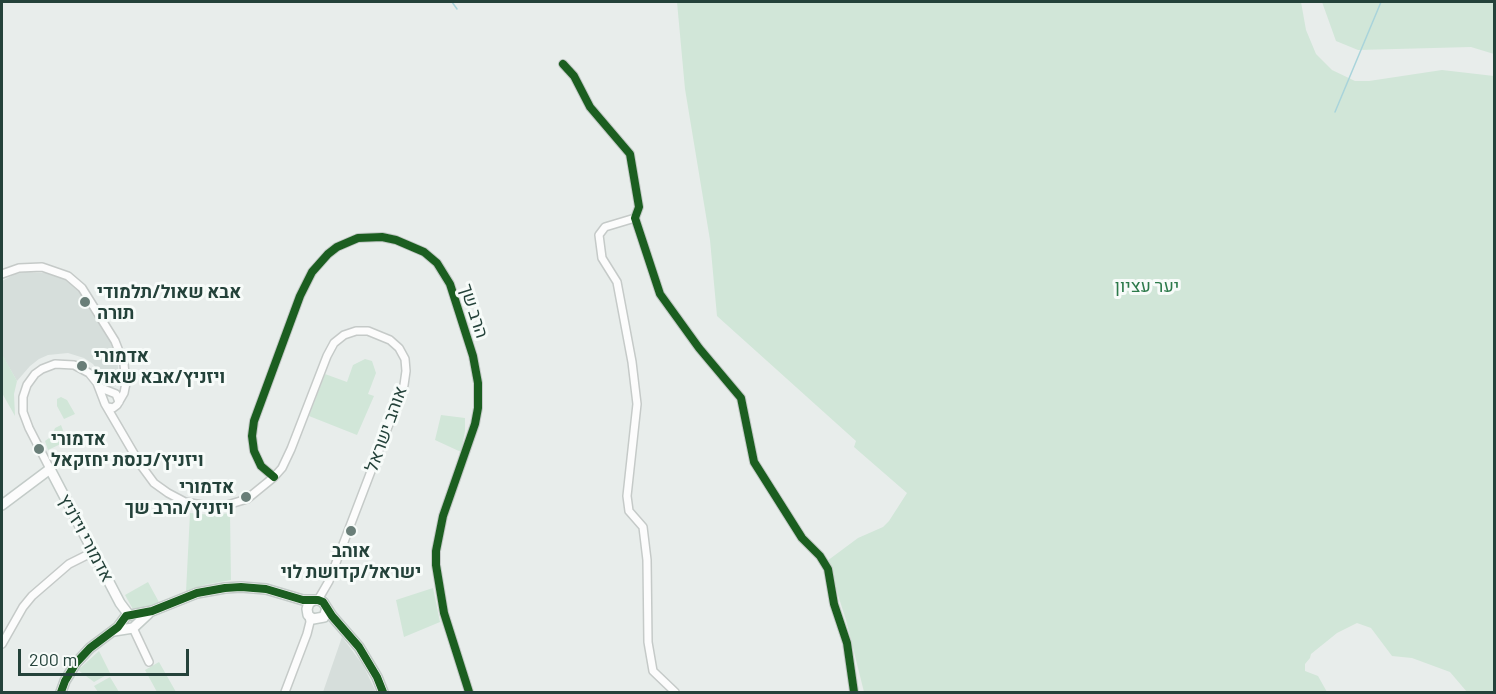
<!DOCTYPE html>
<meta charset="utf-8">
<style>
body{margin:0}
#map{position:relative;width:1496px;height:694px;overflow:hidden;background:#e8edeb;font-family:Barlow,sans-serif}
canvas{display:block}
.frame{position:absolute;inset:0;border:3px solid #24423a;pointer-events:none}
.scale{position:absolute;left:18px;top:649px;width:171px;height:27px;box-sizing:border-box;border:3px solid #24423a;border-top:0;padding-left:8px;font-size:18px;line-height:21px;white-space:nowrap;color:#24423a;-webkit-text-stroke:4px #f7fbf9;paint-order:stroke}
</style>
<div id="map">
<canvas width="1496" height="694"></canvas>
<div class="frame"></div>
<div class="scale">200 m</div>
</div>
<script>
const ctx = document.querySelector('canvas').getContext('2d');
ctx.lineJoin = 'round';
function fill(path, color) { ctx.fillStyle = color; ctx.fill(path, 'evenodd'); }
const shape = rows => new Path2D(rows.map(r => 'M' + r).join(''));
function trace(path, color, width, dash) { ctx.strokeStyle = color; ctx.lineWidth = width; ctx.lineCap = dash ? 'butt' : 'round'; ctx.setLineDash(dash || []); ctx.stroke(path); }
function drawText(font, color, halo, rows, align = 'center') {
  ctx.font = font + ' Barlow,Heebo,sans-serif'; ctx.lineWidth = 6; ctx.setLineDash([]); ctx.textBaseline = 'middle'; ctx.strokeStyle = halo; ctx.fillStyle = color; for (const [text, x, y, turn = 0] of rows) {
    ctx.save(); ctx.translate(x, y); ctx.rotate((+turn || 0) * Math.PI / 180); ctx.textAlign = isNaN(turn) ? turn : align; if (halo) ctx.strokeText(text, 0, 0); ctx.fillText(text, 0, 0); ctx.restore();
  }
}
fill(shape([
 [25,272,47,273,57,276,66,279,82,294,116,347,119,378,116,386,110,387,93,364,84,358,68,353,48,355,39,359,30,366,17,381,2,355,2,281,15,274],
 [342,637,363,665,376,692,323,692]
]), '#d6dedb');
fill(shape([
 [677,2,1301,2,1306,30,1316,54,1332,70,1355,81,1369,81,1442,70,1494,76,1494,692,1467,692,1450,672,1412,658,1392,656,1371,628,1357,623,1337,633,1311,654,1310,658,1305,664,1305,671,1318,676,1327,692,864,692,846,620,827,561,858,538,883,527,889,521,907,493,854,447,856,441,717,316,710,240,685,89],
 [1322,2,1494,2,1494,54,1471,47,1358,50,1336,41],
 [2,354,17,381,14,394,15,416,2,393],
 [365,359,372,361,376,373,368,394,374,396,357,435,309,416,325,374,347,382,353,365],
 [61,397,67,400,75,414,64,419,57,406,57,399],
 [441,415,465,418,465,431,461,452,435,440],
 [61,425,67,441,48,450,45,441,52,436,55,428],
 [190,513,213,515,230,513,231,580,204,585,186,592],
 [148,582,160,604,146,612,134,611,125,595],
 [433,588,440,622,404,637,396,600],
 [99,651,110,673,94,682,78,670],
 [159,662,176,692,157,692,145,670],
 [110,677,119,692,98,692,94,686]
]), '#d1e6d8');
trace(shape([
 [452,2,457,9],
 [1335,112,1381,2]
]), '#a9d4db', 1.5);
const street = shape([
 [563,64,574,76,590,107,630,154,639,207,635,218,660,294,699,348,741,398,754,462,802,538,820,556,828,569,834,604,847,643,854,692],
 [635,218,605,227,599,235,602,258,617,282,632,362,637,404,627,496,629,511,643,527,647,560,648,642,653,671,675,692],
 [2,274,19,268,42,267,68,276,82,288,115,341,124,364,126,383,124,393,117,405,113,408,108,407],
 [97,383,105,404,140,464,154,483,168,493,185,502,208,506,224,506,247,499,274,477,282,468,291,449,327,356,334,343,344,335,356,331,368,331,390,340,399,348,405,359,406,371,404,385,329,581,318,600],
 [50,469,29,428,23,412,23,397,27,385,35,374,42,369,55,364,74,365,89,373,101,388,116,394,119,402],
 [274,477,261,466,254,451,252,436,254,421,300,296,312,272,328,254,337,247,358,238,382,237,396,240,424,252,437,263,450,284,473,356,478,383,478,408,475,424,443,516,436,551,436,565,444,613,469,692],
 [133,628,149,662],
 [2,644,23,607,32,596,69,564,93,552],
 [285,692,307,634,310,622,309,616]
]);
const secondary = shape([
 [2,505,50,469,120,603,129,615],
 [314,600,309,603,307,609,308,615,313,619,324,617,327,608],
 [114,631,133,628,148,614],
 [61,692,65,681,76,663,90,648,118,627,126,616,152,611,197,593,225,588,241,587,266,589,303,600,318,600,323,602,332,616,359,647,377,677,383,692]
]);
trace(street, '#c5cac8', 10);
trace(secondary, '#c3cbc8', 12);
trace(street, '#fcfcfc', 7);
trace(secondary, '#fcfcfc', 9);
trace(shape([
 [563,64,574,76,590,107,630,154,639,207,635,218,660,294,699,348,741,398,754,462,802,538,820,556,828,569,834,604,847,643,854,692],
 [274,477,261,466,254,451,252,436,254,421,300,296,312,272,328,254,337,247,358,238,382,237,396,240,424,252,437,263,450,284,473,356,478,383,478,408,475,424,443,516,436,551,436,565,444,613,469,692],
 [61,692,65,681,76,663,90,648,118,627,126,616,152,611,197,593,225,588,241,587,266,589,303,600,318,600,323,602,332,616,359,647,377,677,383,692]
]), '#1b5e20', 8);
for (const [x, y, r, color] of [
 [85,302,6,"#697e78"],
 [82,366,6,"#697e78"],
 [39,449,6,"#697e78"],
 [246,497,6,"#697e78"],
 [351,531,6,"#697e78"]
]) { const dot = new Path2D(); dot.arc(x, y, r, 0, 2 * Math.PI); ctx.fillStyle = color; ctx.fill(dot); trace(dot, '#f7fbf9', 2); }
drawText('18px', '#2d7a4b', '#f7fbf9', [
 ["יער עציון",1147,286]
]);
drawText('bold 18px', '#24423a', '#f7fbf9', [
 ["אבא שאול/תלמודי",97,292],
 ["תורה",97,313],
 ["אדמורי",94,356],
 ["ויזניץ/אבא שאול",94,377],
 ["אדמורי",51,439],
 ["ויזניץ/כנסת יחזקאל",51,460],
 ["אדמורי",234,487,"right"],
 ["ויזניץ/הרב שך",234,508,"right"],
 ["אוהב",351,551,"center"],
 ["ישראל/קדושת לוי",351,572,"center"]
], 'left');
drawText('18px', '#24423a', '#f7fbf9', [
 ["הרב שך",474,311,72],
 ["אוהב ישראל",386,429,-70],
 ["אדמורי ויז'ניץ",86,538,62]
]);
</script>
